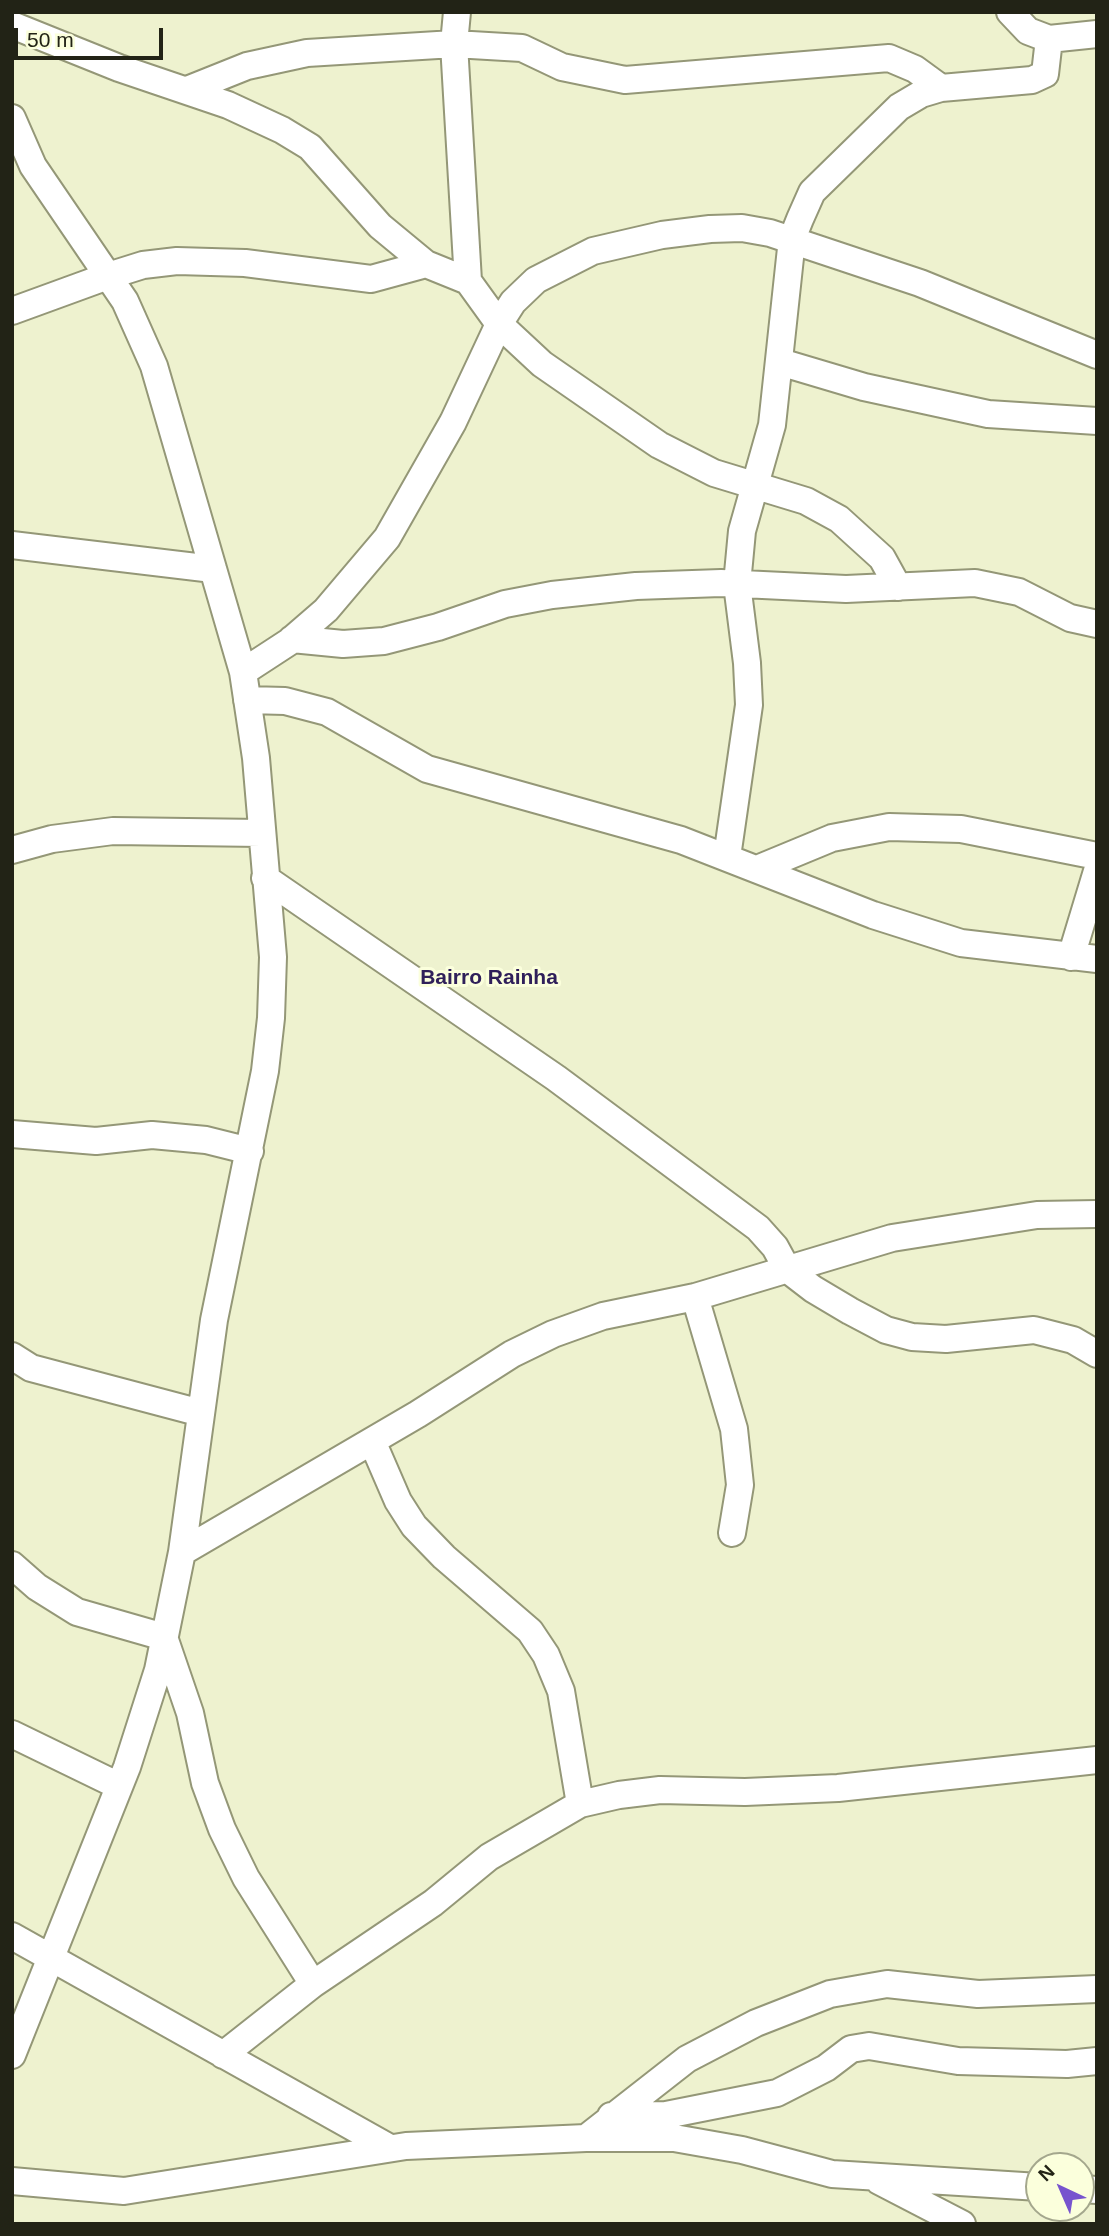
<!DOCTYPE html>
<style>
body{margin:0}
#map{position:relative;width:1109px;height:2236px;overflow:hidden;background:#eef2cf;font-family:Helvetica,sans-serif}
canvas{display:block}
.frame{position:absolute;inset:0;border:14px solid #222316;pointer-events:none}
.north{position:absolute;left:1025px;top:2152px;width:70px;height:70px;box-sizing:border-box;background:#fbffdc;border:2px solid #a4a78d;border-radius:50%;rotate:316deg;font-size:19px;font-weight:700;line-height:28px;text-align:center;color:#222316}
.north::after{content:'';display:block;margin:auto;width:24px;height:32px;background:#7754ce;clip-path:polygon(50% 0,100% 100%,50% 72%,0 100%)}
.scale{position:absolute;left:14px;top:28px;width:149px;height:32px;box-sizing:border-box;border:4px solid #222316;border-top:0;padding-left:9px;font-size:21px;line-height:24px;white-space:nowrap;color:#222316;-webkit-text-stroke:5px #fbffdc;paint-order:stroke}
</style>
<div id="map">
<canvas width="1109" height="2236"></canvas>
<div class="frame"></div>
<div class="north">N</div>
<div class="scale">50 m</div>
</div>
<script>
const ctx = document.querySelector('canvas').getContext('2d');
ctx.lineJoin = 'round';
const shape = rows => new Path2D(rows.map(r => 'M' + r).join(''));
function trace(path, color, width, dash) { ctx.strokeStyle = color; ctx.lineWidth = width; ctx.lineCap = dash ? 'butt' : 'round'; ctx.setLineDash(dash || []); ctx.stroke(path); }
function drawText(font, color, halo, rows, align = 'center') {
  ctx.font = font + ' Helvetica,sans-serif'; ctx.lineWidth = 6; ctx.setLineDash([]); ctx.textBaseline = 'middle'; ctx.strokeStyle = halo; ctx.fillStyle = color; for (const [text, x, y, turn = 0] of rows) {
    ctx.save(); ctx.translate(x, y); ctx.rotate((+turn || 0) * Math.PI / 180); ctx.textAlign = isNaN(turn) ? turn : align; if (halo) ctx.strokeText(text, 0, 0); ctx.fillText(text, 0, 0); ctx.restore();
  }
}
const minor = shape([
 [457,12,454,44,468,281],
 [1010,12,1028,31,1049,39,1097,34],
 [12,25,119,68,228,105,282,130,310,147,380,226,426,264,468,281,499,324,542,364,659,445,714,473,806,501,839,519,882,558,898,587],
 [187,90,247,66,307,53,454,44,522,48,562,67,625,80,889,58,915,69,941,88],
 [12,118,33,166,125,301,154,366,243,672,256,758,273,957,271,1018,265,1071,214,1320,182,1552,158,1670,127,1767,12,2055],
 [12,311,108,276,143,265,177,261,245,263,371,279,426,264],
 [780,362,864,387,988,414,1097,421],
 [12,545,213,569],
 [292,639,343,644,384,641,438,627,505,604,552,595,636,586,721,583,846,589,975,583,1019,592,1070,618,1097,624],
 [243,672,289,642,326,610,387,538,453,422,499,324,513,302,536,280,593,251,662,235,710,229,742,228,770,233,920,283,1097,355],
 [247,700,285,701,327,712,427,769,681,840,873,915,961,943,1097,959],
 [12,850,52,839,113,831,261,833],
 [727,857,749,705,747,663,737,584,742,531,772,425,792,239,800,219,812,192,899,107,921,94,941,88,1032,80,1045,74,1049,39],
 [757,869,832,838,889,827,961,829,1097,856],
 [265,878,556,1078,758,1228,775,1247,787,1269,813,1289,850,1311,886,1330,912,1337,946,1339,1034,1330,1073,1340,1097,1354],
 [1071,957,1097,871],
 [12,1134,96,1141,152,1135,206,1140,250,1151],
 [695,1297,734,1429,740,1485,732,1533],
 [12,1356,31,1368,201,1413],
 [372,1441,398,1501,414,1526,444,1557,530,1631,546,1655,561,1691,580,1804],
 [182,1552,418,1414,512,1354,553,1334,603,1316,695,1297,892,1238,1037,1215,1097,1214],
 [12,1565,37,1587,77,1612,164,1637,190,1713,205,1783,222,1829,246,1878,313,1984],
 [12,1734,119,1786],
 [12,1936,390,2148],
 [223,2055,313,1984,433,1903,489,1857,580,1804,619,1795,660,1790,745,1792,838,1788,1097,1760],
 [611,2116,666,2115,777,2093,826,2068,851,2049,869,2046,958,2061,1067,2064,1097,2061],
 [586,2138,687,2059,756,2023,830,1994,887,1984,978,1994,1097,1989],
 [12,2181,124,2191,406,2146,586,2138,674,2138,742,2150,832,2174,1039,2187],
 [879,2181,962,2224],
 [1081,2189,1097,2190]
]);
trace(minor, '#949777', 30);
trace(minor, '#fff', 26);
drawText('bold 21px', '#30205a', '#fbffdc', [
 ["Bairro Rainha",489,978]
]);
</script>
